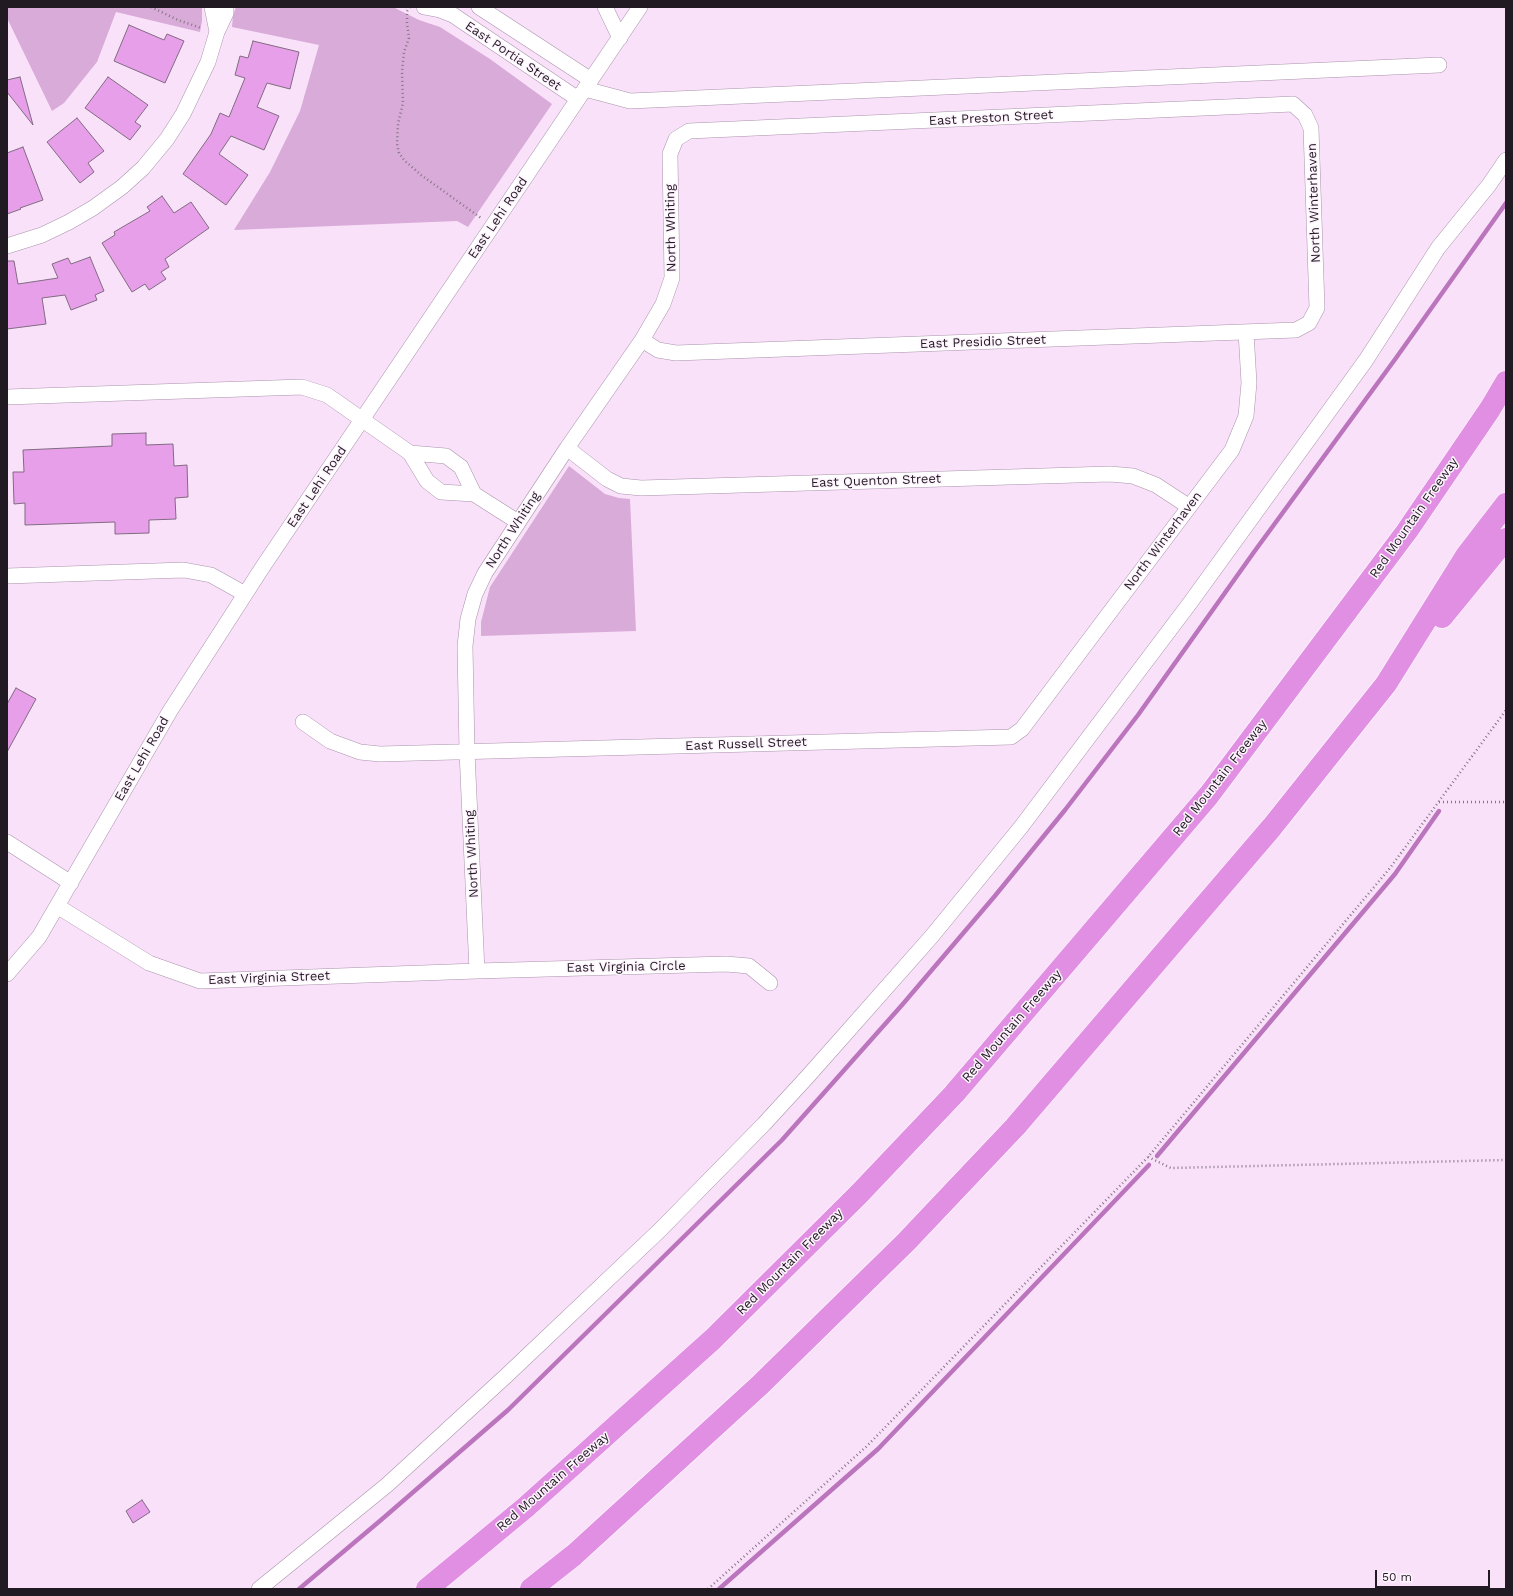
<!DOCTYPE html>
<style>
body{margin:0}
#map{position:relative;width:1513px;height:1596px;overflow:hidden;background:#fae1fa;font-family:"Work Sans",sans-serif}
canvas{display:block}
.frame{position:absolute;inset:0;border:8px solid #221a22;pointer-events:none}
.scale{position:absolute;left:1375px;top:1570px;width:115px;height:18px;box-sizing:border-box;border:2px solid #221a22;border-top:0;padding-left:5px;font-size:12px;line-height:14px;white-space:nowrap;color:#221a22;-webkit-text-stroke:3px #fef4fe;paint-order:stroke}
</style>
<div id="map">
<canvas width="1513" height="1596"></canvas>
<div class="frame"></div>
<div class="scale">50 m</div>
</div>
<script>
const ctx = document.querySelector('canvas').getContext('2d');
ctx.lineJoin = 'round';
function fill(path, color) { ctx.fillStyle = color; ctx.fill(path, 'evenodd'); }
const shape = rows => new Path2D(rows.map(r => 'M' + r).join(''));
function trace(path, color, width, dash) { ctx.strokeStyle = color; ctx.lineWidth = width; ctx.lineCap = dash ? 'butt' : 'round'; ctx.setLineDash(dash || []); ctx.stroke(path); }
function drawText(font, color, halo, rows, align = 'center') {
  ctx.font = font + ' "Work Sans",sans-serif'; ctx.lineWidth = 3; ctx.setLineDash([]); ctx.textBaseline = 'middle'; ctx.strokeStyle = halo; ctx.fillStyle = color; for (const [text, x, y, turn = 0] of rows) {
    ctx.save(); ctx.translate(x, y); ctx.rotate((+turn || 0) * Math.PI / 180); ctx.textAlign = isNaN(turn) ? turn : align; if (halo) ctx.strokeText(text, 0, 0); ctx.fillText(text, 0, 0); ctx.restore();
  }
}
fill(shape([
 [7,7,202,7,202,21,200,32,116,12,97,62,64,103,52,111,7,18],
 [236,7,393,7,419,20,440,27,490,59,552,104,468,227,457,221,234,230,270,172,300,111,319,45,232,27,233,15],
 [569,466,605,494,619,498,630,499,636,631,481,636,481,622,490,587]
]), '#d9abd9');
trace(shape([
 [1157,1156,1395,874,1439,811],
 [299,1589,381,1520,508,1410,782,1140,902,1005,994,897,1065,810,1138,715,1254,552,1396,358,1506,203],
 [719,1589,878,1449,1149,1165]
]), '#bb75bd', 4.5);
const building = shape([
 [129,25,164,40,167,34,184,41,165,83,114,61,129,25],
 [253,41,299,52,290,89,267,83,257,107,279,116,264,150,231,136,219,154,248,175,226,205,183,174,211,134,220,113,229,117,245,78,235,75,240,56,248,58,253,41],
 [20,77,33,125,7,92,7,80,20,77],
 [108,77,148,105,135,122,141,126,130,140,85,108,108,77],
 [77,118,104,151,88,163,94,172,80,183,47,142,77,118],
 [23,147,43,200,20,208,21,209,7,214,7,153,23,147],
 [162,196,174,213,191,202,209,228,165,259,169,267,161,272,166,279,149,290,145,284,132,292,102,243,115,235,114,232,150,211,147,207,162,196],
 [90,257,104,291,95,295,97,300,71,310,65,295,42,298,46,324,7,329,7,261,14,261,18,284,58,278,52,264,68,258,71,264,90,257],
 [146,433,146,445,173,444,174,466,187,465,188,497,175,498,176,519,149,520,149,533,115,534,115,522,25,525,25,503,14,504,13,472,24,472,23,450,112,446,112,434,146,433],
 [16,688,36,699,7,752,7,704,16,688],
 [142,1500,150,1512,133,1523,126,1511,142,1500]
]);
fill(building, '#e89fea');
trace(building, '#806b80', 1);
const minor = shape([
 [212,7,217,32],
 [424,7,440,10,453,15,578,99],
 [479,7,591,80],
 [605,7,620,38],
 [585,89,630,101,1439,65],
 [7,246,42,235,69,222,93,208,122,187,143,168,167,139,183,114,208,62,217,32,226,13,226,7],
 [7,397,302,387,327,395,410,453,427,481,441,492,474,494,518,522],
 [567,448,607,479,621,486,641,488,1110,474,1133,476,1156,485,1188,506],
 [410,453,446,456,461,467,474,494],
 [7,576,184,570,211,575,245,594],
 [303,722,330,741,360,752,380,754,1011,737,1022,729,1232,450,1246,416,1249,383,1246,332],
 [7,842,71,883],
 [57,906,149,963,200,981,477,971,726,964,749,966,770,983],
 [477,971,467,752,465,646,468,619,475,594,485,573,567,448,642,340,663,304,672,278,670,154,676,139,689,131,1293,104,1305,115,1311,128,1317,308,1309,323,1296,330,676,353,658,350,642,340],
 [7,974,39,937,170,711,262,568,640,7],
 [259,1589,387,1485,506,1376,660,1230,764,1124,809,1075,932,936,1021,827,1190,603,1366,360,1438,248,1489,185,1506,160]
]);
const highway = shape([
 [1442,617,1506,539],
 [427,1589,526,1507,713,1339,859,1194,954,1094,1209,795,1407,531,1490,409,1506,382],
 [531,1589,574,1555,760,1385,906,1242,1015,1127,1272,827,1386,684,1466,556,1506,504]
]);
trace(minor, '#a993aa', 16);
trace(highway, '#fff', 23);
trace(shape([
 [151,7,178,20,201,28],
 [410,7,407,11,407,23,409,38,404,52,402,72,403,103,398,124,397,144,399,153,404,160,421,175,481,218],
 [1439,802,1506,802],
 [1148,1157,1171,1168,1506,1160],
 [708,1589,867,1446,1148,1157,1390,868,1506,710]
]), '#867686', 2.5, [1, 3]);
trace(minor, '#fff', 15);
trace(highway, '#e18fe3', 22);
drawText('13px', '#221a22', '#fef4fe', [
 ["East Portia Street",513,56,34],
 ["East Preston Street",991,118,-3],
 ["North Winterhaven",1314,203,-92],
 ["East Lehi Road",498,218,-56],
 ["North Whiting",671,228,-91],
 ["East Presidio Street",983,342,-2],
 ["East Quenton Street",876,481,-2],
 ["East Lehi Road",317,487,-56],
 ["Red Mountain Freeway",1414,518,-55],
 ["North Whiting",513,530,-57],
 ["North Winterhaven",1163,541,-53],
 ["East Russell Street",746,744,-2],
 ["East Lehi Road",142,759,-60],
 ["Red Mountain Freeway",1220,778,-52],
 ["North Whiting",472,854,-93],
 ["East Virginia Circle",626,967,-1],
 ["East Virginia Street",269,978,-2],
 ["Red Mountain Freeway",1012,1026,-49],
 ["Red Mountain Freeway",790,1262,-45],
 ["Red Mountain Freeway",553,1482,-41]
]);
</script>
